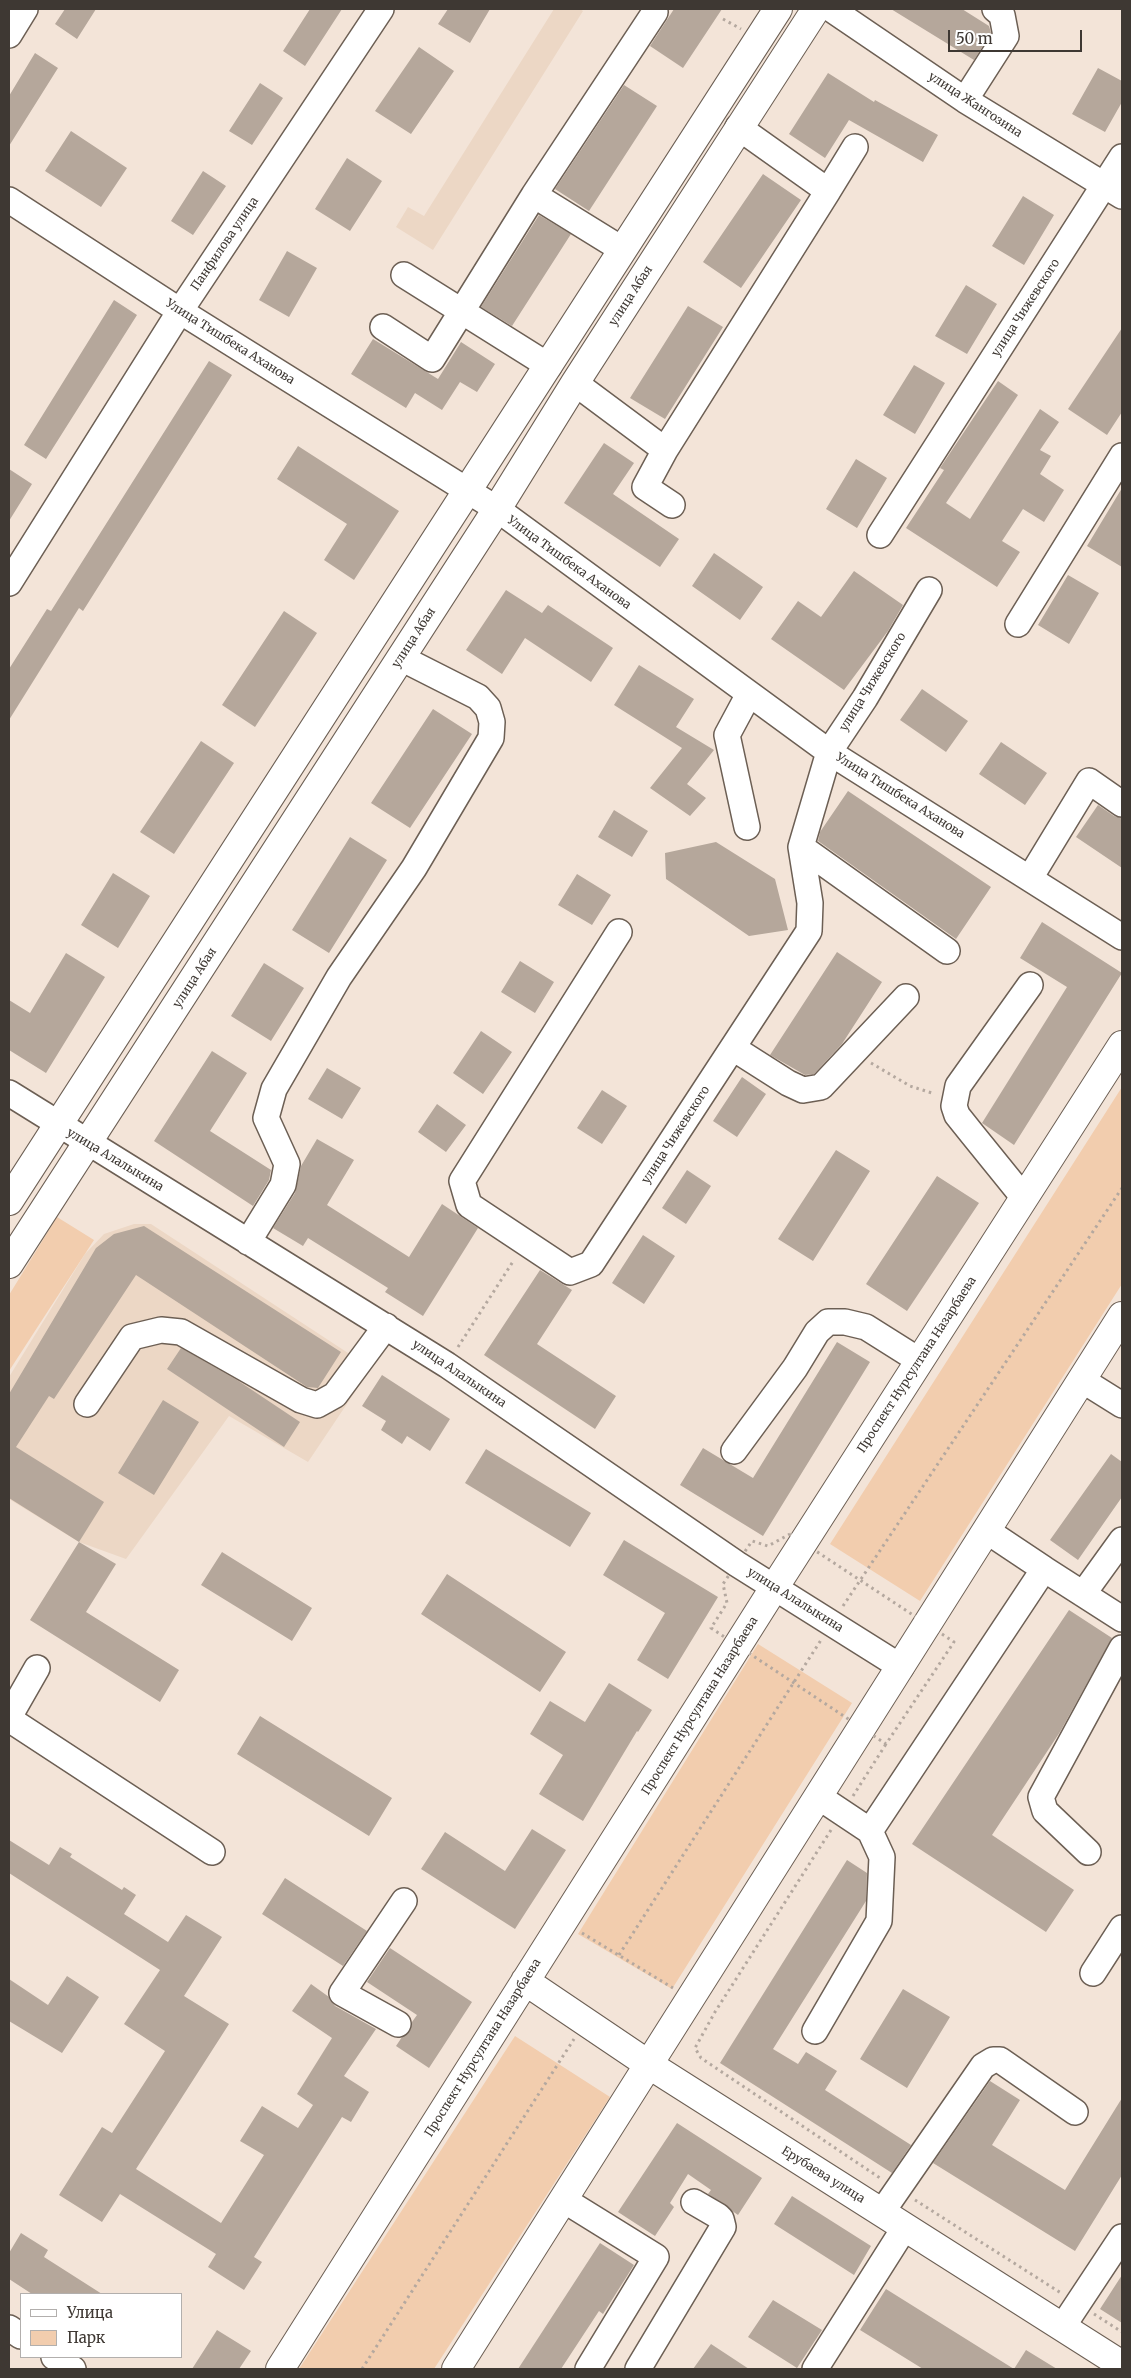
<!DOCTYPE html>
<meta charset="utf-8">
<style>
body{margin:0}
#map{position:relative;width:1131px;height:2378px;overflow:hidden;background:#f3e4d8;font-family:Merriweather,serif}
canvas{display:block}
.frame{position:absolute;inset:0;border:10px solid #3e3833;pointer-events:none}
.legend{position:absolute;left:20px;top:2293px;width:162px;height:65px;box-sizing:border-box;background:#fff;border:1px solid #b2afad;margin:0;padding:6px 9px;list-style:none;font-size:15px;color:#3e3833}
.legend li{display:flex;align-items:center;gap:10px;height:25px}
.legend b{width:25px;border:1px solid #b2afad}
.scale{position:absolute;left:948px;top:30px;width:134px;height:22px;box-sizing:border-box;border:2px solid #3e3833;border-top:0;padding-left:6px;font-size:15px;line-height:18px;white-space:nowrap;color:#3e3833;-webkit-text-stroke:4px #fff;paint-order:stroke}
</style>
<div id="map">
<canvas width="1131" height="2378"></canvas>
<div class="frame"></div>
<ul class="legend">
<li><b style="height:6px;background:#fff"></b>Улица</li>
<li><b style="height:14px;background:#f2cdae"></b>Парк</li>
</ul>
<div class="scale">50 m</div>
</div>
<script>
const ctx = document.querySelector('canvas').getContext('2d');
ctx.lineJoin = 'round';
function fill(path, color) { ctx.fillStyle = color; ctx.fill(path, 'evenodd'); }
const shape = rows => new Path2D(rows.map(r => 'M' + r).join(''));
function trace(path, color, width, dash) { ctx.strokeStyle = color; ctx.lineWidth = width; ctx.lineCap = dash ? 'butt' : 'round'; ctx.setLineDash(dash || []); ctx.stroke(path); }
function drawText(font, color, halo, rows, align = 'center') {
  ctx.font = font + ' Merriweather,serif'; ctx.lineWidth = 4; ctx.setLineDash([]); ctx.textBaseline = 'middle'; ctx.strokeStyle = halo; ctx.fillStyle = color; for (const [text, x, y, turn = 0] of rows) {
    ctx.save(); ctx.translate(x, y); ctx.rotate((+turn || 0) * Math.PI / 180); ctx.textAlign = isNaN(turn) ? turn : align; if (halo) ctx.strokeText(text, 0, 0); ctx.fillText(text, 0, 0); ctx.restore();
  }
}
fill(shape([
 [554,9,580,9,583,11,433,250,396,227,408,207,424,216],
 [134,1224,151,1224,371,1368,308,1462,229,1416,126,1559,79,1542,9,1499,9,1377,85,1254,104,1234]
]), '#ecd7c5');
fill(shape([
 [1122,1087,1122,1284,920,1601,830,1544],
 [57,1217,94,1240,9,1371,9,1295],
 [758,1644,852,1703,672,1989,578,1934],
 [515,2036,610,2097,434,2369,299,2369]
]), '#f2cdae');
fill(shape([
 [65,9,96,9,77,39,55,24],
 [310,9,342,9,305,66,283,51],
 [448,9,490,9,470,43,438,24],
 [674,9,722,9,683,68,650,46],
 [891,9,962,9,989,26,991,33,974,60],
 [419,47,454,71,411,134,375,111],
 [35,53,58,68,9,146,9,96],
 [1098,68,1122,81,1122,102,1105,132,1072,114],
 [828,73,874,102,875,100,938,135,923,162,849,120,825,158,789,134],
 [260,83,283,98,252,145,229,131],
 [624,85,657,106,589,211,555,189],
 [71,131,127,168,101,207,45,171],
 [347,158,382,181,350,231,315,209],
 [203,171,226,186,193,235,171,221],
 [763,174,801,200,741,288,703,262],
 [1023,196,1054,215,1024,265,992,246],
 [539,215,571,234,512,326,481,307],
 [287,251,317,268,289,317,259,300],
 [966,285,997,304,967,354,935,336],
 [114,300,137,315,46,459,24,445],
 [688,306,723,327,665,419,630,398],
 [1122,328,1122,412,1107,435,1068,409],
 [373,339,438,379,461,342,495,364,477,392,460,382,442,410,415,393,406,408,351,374],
 [209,361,232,375,83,611,79,608,9,720,9,669,47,609,51,611],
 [914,365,945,383,915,434,883,415],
 [998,381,1018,395,946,503,970,519,1040,409,1059,422,1040,450,1051,456,1040,474,1064,490,1044,522,1023,509,1002,541,1020,552,997,587,906,528,944,470,940,468],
 [604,443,634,463,613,494,679,539,660,567,564,503],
 [298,446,399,511,354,580,324,560,347,524,277,479],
 [856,459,887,478,857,528,826,509],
 [9,469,32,484,9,521],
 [1122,488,1122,567,1087,546],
 [714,553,763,587,740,620,692,586],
 [854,571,903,605,888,631,844,690,771,639,798,601,821,617],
 [1068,575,1099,593,1069,644,1038,625],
 [506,590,542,613,548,605,613,648,591,682,525,638,502,674,466,650],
 [284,611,317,633,255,727,222,705],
 [639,665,694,699,676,727,714,750,687,784,706,798,690,816,650,788,682,748,614,705],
 [922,689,968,721,946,752,900,720],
 [433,709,472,734,410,828,371,803],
 [201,741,234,763,174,854,140,832],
 [1001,742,1047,773,1025,805,979,774],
 [848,791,991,887,956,939,818,841,820,832],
 [1098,805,1114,816,1122,818,1122,868,1076,837],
 [614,810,648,831,632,857,598,837],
 [350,837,387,860,329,953,292,930],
 [716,842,775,879,788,930,749,936,666,879,665,853],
 [113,873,150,896,118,948,81,925],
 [577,874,611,895,592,925,558,905],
 [1042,922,1122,973,1014,1145,982,1123,1067,987,1020,958],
 [837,952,882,982,842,1044,814,1074,805,1075,770,1055],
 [66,953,105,977,46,1073,9,1050,9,1000,30,1013],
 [520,961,554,982,535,1013,501,992],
 [264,963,304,988,271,1041,231,1016],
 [481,1031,512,1052,483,1094,453,1073],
 [212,1051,247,1073,210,1131,271,1170,269,1180,253,1206,154,1141],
 [327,1068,361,1088,342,1119,308,1099],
 [742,1077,766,1094,737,1137,713,1121],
 [602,1090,627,1106,602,1144,577,1128],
 [437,1104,466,1125,446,1152,418,1132],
 [317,1139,354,1160,327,1205,409,1257,442,1204,478,1228,423,1316,385,1292,388,1288,308,1238,303,1246,273,1228,295,1193,301,1166],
 [836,1150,870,1171,813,1261,778,1239],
 [687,1170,711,1186,686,1224,662,1208],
 [937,1176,979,1203,907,1311,866,1284],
 [144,1226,341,1352,318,1388,307,1387,136,1275,54,1399,49,1396,16,1447,104,1502,79,1542,9,1498,9,1394,96,1248,114,1234],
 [643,1235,675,1256,644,1304,612,1283],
 [540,1270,572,1290,537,1344,616,1396,595,1429,484,1355],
 [837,1342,870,1362,763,1536,680,1485,703,1448,753,1478],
 [181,1348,237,1380,300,1422,284,1447,167,1369],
 [382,1375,450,1419,430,1451,407,1436,402,1444,381,1430,386,1421,362,1406],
 [163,1400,199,1422,154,1495,118,1473],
 [486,1449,591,1513,570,1547,465,1483],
 [1111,1454,1122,1462,1122,1497,1078,1560,1050,1540],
 [624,1540,718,1597,668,1679,637,1660,665,1613,603,1575],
 [79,1542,116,1564,86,1612,179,1670,160,1702,30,1620],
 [222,1552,312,1608,292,1641,201,1585],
 [447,1574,566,1652,540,1692,421,1614],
 [1069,1610,1112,1638,1060,1732,992,1835,1074,1890,1046,1932,912,1844],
 [609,1683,652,1710,638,1732,637,1731,583,1821,539,1794,563,1755,530,1734,550,1701,585,1722],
 [260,1716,392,1798,369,1836,237,1754],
 [532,1829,566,1850,515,1929,421,1869,445,1832,505,1871],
 [9,1840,49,1865,60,1847,72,1854,70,1857,122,1890,124,1887,136,1895,124,1914,168,1942,186,1915,222,1937,184,1996,229,2024,136,2169,221,2223,264,2155,240,2141,262,2106,298,2128,313,2105,297,2094,332,2038,292,2011,311,1984,329,1997,335,2006,376,2029,344,2076,369,2092,351,2122,342,2117,254,2257,262,2262,244,2290,208,2267,216,2254,120,2194,102,2222,59,2195,102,2127,112,2133,165,2051,124,2024,160,1970,9,1873],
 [847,1860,867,1873,866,1901,773,2049,798,2064,806,2052,837,2071,825,2090,911,2145,892,2173,720,2063],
 [285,1878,367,1931,343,1966,262,1914],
 [390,1948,472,2002,429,2068,396,2046,402,2037,410,2031,412,2022,417,2015,367,1982],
 [67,1976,99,1997,62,2053,9,2021,9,1979,48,2005],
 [903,1989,950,2017,907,2088,860,2059],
 [990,2081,1020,2100,992,2145,1065,2190,1122,2098,1122,2175,1075,2251,933,2163],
 [677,2123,762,2178,738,2215,708,2194,711,2190,688,2174,670,2203,674,2207,655,2236,618,2212],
 [792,2196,871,2246,854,2275,774,2224],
 [21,2233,48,2250,44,2257,102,2294,32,2294,9,2279,9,2253],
 [600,2243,634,2265,603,2314,599,2311,561,2369,518,2369],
 [1122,2275,1122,2323,1100,2309],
 [886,2289,1014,2369,1026,2350,1057,2369,923,2369,860,2330],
 [773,2300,822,2330,797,2368,748,2337],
 [217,2330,251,2351,239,2369,192,2369],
 [711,2344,749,2369,693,2369]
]), '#b5a79b');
const minor = shape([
 [831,9,965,100,1122,196],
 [9,35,25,9],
 [965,100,1006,36,1002,15,995,9],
 [828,191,855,147],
 [534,195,655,12],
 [9,200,180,311,497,509,829,752,1122,937],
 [404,275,549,366],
 [383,327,432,359,534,195,623,250],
 [575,383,665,450,828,191,738,127],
 [665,450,645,487,672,505],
 [880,535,1122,157],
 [9,583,180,311,381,9],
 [1018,624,1122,456],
 [747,827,727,735,749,694],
 [801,847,947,951],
 [1030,878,1089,781,1122,804],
 [619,932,462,1181,469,1205,570,1272,591,1264,809,931,810,903,801,847,829,752,865,698,929,590],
 [733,1048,788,1083,803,1090,821,1087,906,997],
 [9,1093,447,1365,737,1564,901,1667],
 [1024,1198,973,1135,957,1115,954,1106,958,1086,1030,985],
 [248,1242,283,1185,287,1164,266,1118,274,1089,339,977,414,868,491,738,492,722,488,708,478,697,401,658],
 [1082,1380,1122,1405],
 [87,1404,132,1337,161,1330,181,1332,301,1400,317,1405,335,1395,386,1326],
 [734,1451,795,1368,817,1332,828,1322,845,1322,866,1327,920,1361],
 [1044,1569,1122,1619],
 [1083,1594,1122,1540],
 [9,1717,37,1668],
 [9,1719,212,1852],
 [819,1797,870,1831,1044,1569,987,1531],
 [1088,1852,1045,1811,1041,1797,1122,1648],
 [1093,1973,1122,1928],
 [398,2024,342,1993,404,1901],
 [815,2031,879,1921,882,1857,870,1831],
 [564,2200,656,2257,588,2369],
 [882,2212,983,2066,993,2060,1000,2060,1075,2112],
 [1063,2326,1122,2237],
 [9,2328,21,2336],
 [54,2357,73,2369],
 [638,2369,723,2227,721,2219,718,2216,694,2202],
 [815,2369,905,2227]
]);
const major = shape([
 [9,1201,778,9],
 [9,1264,497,509,575,383,816,9],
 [525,1981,648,2064,1122,2365],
 [280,2369,774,1588,1122,1045],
 [456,2369,1122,1316]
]);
trace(minor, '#6c5f54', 28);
trace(major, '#6c5f54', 30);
trace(shape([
 [723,19,741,29],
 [871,1063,910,1086,935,1094],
 [458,1347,514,1260],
 [790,1534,954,1642,886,1744,711,1628,727,1603,723,1584,752,1541,768,1546,790,1534],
 [843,1606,1122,1188],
 [853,1796,886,1744],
 [831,1830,715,2012,695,2048,701,2058,880,2178],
 [582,1933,673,1988],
 [619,1955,821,1640],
 [915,2200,1061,2293],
 [1094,2314,1122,2332],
 [362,2369,574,2039]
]), '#b4a89f', 3, [2.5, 4]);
trace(minor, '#fff', 25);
trace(major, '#fff', 28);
drawText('12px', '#3e3833', '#fff', [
 ["улица Жангозина",975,105,33],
 ["Панфилова улица",225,244,-56],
 ["улица Абая",631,296,-57],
 ["улица Чижевского",1026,308,-57],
 ["Улица Тишбека Аханова",230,342,32],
 ["Улица Тишбека Аханова",569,563,36],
 ["улица Абая",414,638,-57],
 ["улица Чижевского",873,682,-58],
 ["Улица Тишбека Аханова",900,796,32],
 ["улица Абая",195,978,-57],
 ["улица Чижевского",676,1135,-57],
 ["улица Алалыкина",115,1160,31],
 ["Проспект Нурсултана Назарбаева",917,1365,-57],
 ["улица Алалыкина",459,1374,34],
 ["улица Алалыкина",795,1600,32],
 ["Проспект Нурсултана Назарбаева",700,1706,-58],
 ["Проспект Нурсултана Назарбаева",483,2048,-58],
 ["Ерубаева улица",823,2175,32]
]);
</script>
